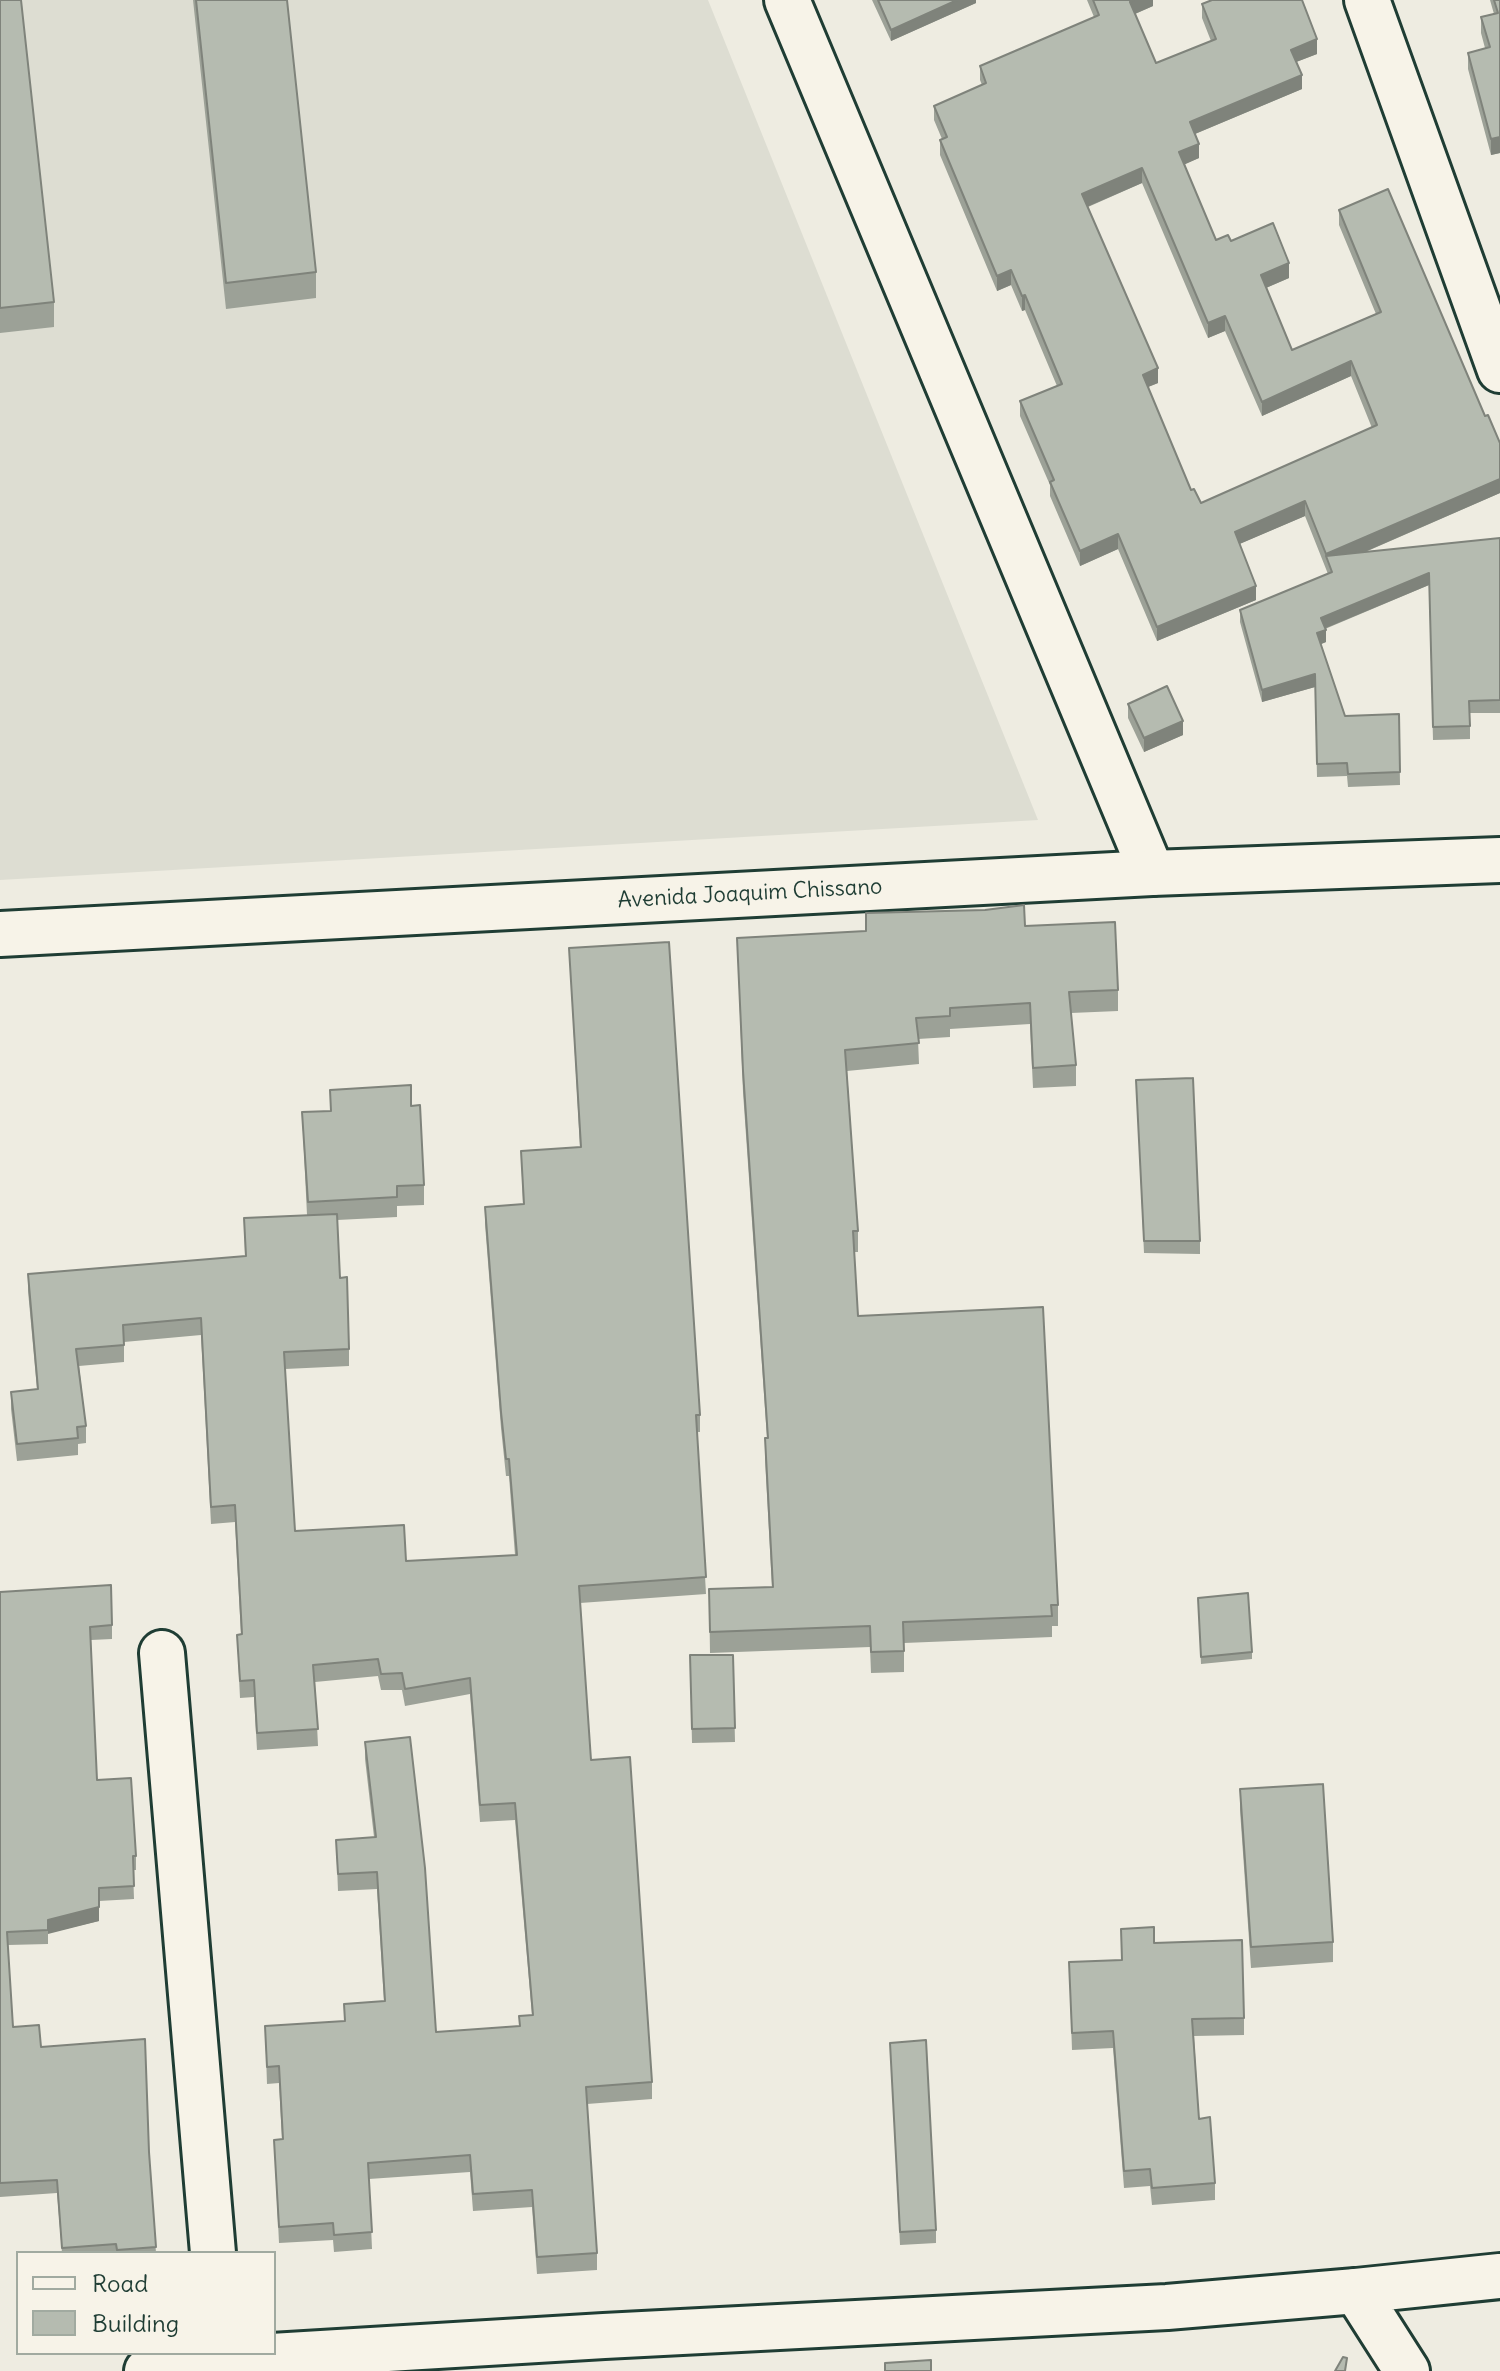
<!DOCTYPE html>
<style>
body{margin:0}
#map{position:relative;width:1500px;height:2371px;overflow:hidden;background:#eeece1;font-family:Delius,sans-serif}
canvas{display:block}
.legend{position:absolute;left:16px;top:2251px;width:260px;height:104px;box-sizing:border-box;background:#f7f3e8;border:2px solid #a1aaa0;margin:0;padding:10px 14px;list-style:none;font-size:24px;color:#1f3d34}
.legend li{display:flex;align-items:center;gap:16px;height:40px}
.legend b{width:40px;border:2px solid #a1aaa0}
</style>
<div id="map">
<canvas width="1500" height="2371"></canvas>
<ul class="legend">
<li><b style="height:10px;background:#f7f3e8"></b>Road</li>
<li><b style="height:22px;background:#b5bbb0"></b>Building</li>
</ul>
</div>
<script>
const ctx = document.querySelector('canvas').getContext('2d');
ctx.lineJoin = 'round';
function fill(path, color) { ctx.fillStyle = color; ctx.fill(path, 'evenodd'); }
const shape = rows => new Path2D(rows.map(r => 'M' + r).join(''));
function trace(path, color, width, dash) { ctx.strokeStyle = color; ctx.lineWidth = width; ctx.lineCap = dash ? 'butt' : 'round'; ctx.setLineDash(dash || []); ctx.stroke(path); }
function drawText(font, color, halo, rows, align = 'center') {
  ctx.font = font + ' Delius,sans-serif'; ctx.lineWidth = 7; ctx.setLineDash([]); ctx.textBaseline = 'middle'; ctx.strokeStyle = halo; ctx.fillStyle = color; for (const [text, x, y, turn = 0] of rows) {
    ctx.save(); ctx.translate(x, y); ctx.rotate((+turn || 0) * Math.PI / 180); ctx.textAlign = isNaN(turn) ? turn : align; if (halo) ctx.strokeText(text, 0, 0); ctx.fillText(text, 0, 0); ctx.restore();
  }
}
fill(shape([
 [0,0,708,0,1038,820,0,880]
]), '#ddddd2');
const street = shape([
 [787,0,1152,873],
 [1367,0,1500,370],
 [162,1653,213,2253],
 [147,2371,222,2359,604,2336,1167,2307,1356,2291]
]);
const secondary = shape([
 [0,934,1152,873,1500,860],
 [1407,2371,1356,2291,1500,2276]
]);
trace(street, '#1f3d34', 50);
trace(secondary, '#1f3d34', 50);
trace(street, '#f7f3e8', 44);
trace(secondary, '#f7f3e8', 44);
fill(shape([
 [0,0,54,302,54,327,0,333],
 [193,0,287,0,316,272,316,298,226,309],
 [872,0,976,0,976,3,891,41],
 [1087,0,1153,0,1153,6,1135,14,1156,63,1211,41,1202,18,1202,4,1317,54,1296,62,1302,89,1195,134,1199,158,1184,164,1216,240,1231,241,1289,278,1266,288,1292,350,1376,314,1339,225,1339,210,1500,493,1363,553,1500,538,1500,713,1470,713,1470,739,1433,740,1429,585,1325,629,1326,642,1320,644,1345,716,1399,714,1400,785,1348,787,1347,776,1317,777,1315,687,1262,702,1240,622,1240,610,1328,574,1305,516,1239,544,1256,600,1157,641,1118,549,1080,566,1050,496,1050,485,1020,416,1020,401,1057,386,1025,310,1022,311,1011,285,997,291,940,155,940,140,942,139,934,120,934,106,982,85,980,80,980,66,1094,17],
 [1142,183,1208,338,1225,331,1262,416,1351,376,1372,428,1201,503,1191,490,1148,387,1158,383,1088,207],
 [1490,0,1500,0,1500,153,1491,155,1468,69,1468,53,1485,48,1481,33,1481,17,1494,14],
 [1128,704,1183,735,1144,752,1128,718],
 [1025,926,1118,990,1118,1011,1071,1013,1076,1065,1076,1086,1033,1088,1030,1024,950,1029,950,1037,918,1039,919,1064,847,1071,858,1231,858,1252,854,1252,858,1316,1058,1605,1058,1626,1052,1626,1052,1637,904,1643,904,1672,871,1673,870,1647,710,1653,709,1589,772,1587,765,1459,765,1438,767,1438,743,1092,737,938],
 [569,948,700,1415,700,1432,697,1432,706,1594,580,1603,591,1760,652,2082,652,2099,587,2104,597,2253,597,2270,537,2274,532,2207,473,2211,470,2172,369,2179,372,2249,334,2252,333,2240,279,2243,274,2140,282,2139,279,2083,267,2084,265,2026,344,2021,344,2004,384,2001,377,1889,338,1891,336,1840,374,1837,365,1759,365,1742,436,2032,519,2026,532,2015,515,1820,480,1822,470,1694,405,1706,402,1690,381,1690,378,1676,315,1682,318,1746,257,1750,254,1697,240,1698,237,1635,241,1635,235,1522,211,1524,201,1335,124,1342,124,1362,79,1366,86,1426,86,1443,78,1444,78,1455,17,1461,11,1409,11,1392,37,1389,28,1291,28,1274,245,1256,244,1218,307,1215,302,1112,330,1111,330,1090,411,1106,424,1185,424,1205,397,1206,397,1217,337,1220,340,1278,349,1349,349,1366,285,1369,295,1531,406,1561,515,1555,509,1476,506,1476,501,1428,485,1224,485,1207,523,1204,521,1151,580,1147],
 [1136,1080,1200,1241,1200,1254,1144,1253],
 [0,1592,112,1625,112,1639,91,1640,97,1780,136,1856,136,1870,133,1870,134,1899,99,1901,99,1921,48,1933,48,1944,8,1945,13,2027,41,2047,149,2152,156,2253,62,2253,57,2193,0,2197],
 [1198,1598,1252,1652,1252,1659,1201,1664],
 [690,1655,733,1655,735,1742,692,1743],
 [1240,1789,1333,1942,1333,1962,1251,1968,1240,1810],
 [1121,1929,1154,1943,1244,2018,1244,2035,1194,2036,1199,2119,1215,2183,1215,2200,1152,2205,1150,2186,1124,2188,1113,2048,1072,2050,1069,1962,1121,1960],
 [890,2043,936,2230,936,2243,900,2245]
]), '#9ca197');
fill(shape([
 [957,0,976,0,976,3,891,41,891,30],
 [1134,0,1153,0,1153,6,1130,16,1130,2],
 [1317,39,1317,54,1291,64,1291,50],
 [1302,75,1302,89,1190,136,1190,122],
 [1500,137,1500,153,1491,155,1491,139],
 [1199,144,1199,158,1179,167,1179,152],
 [1142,168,1142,183,1082,209,1082,194],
 [1289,263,1289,278,1261,290,1261,275],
 [1011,270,1011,285,997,291,997,276],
 [1025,295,1025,310,1022,311,1022,296],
 [1225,316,1225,331,1208,338,1208,323],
 [1351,361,1351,376,1262,416,1262,402],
 [1158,368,1158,383,1143,389,1143,375],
 [1500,479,1500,493,1330,567,1326,556,1326,569,1326,554],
 [1305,501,1305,516,1235,546,1235,532],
 [1118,534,1118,549,1080,566,1080,551],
 [1429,573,1429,585,1321,630,1321,618],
 [1256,586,1256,600,1157,641,1157,627],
 [1326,630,1326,642,1317,646,1317,633],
 [1315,674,1315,687,1262,702,1262,690],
 [1183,721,1183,735,1144,752,1144,738],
 [99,1907,99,1921,48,1934,48,1920]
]), '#7f837b');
const building = shape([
 [0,0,21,0,54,302,0,308,0,0],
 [196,0,287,0,316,272,226,283,196,0],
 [878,0,957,0,891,30,878,0],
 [1093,0,1134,0,1130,2,1156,63,1216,39,1202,4,1212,0,1302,0,1317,39,1291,50,1302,75,1190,122,1199,144,1179,152,1216,240,1228,235,1231,241,1273,223,1289,263,1261,275,1292,350,1381,312,1339,210,1388,189,1485,416,1488,415,1500,443,1500,479,1326,554,1305,501,1235,532,1256,586,1157,627,1118,534,1080,551,1050,482,1054,480,1020,401,1062,384,1025,295,1022,296,1011,270,997,276,940,140,947,137,934,106,986,83,980,66,1099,15,1093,0],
 [1142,168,1208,323,1225,316,1262,402,1351,361,1377,425,1201,503,1194,489,1191,490,1143,375,1158,368,1082,194,1142,168],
 [1494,0,1500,0,1500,137,1491,139,1468,53,1490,47,1481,17,1498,13,1494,0],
 [1500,538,1500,700,1469,701,1470,726,1433,727,1429,573,1321,618,1326,630,1317,633,1345,716,1399,714,1400,772,1348,774,1347,763,1317,764,1315,674,1262,690,1240,610,1332,572,1326,556,1500,538],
 [1167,686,1183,721,1144,738,1128,704,1167,686],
 [1024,905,1025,926,1115,922,1118,990,1069,992,1076,1065,1033,1068,1030,1003,950,1008,950,1016,916,1018,919,1043,845,1050,858,1231,853,1231,858,1316,1043,1307,1058,1605,1051,1605,1052,1616,903,1622,904,1651,871,1652,870,1626,710,1632,709,1589,773,1587,765,1438,768,1438,743,1071,737,938,866,931,866,913,985,910,1024,905],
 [669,942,700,1415,696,1415,706,1577,579,1586,591,1760,630,1757,652,2082,586,2087,597,2253,537,2257,532,2190,473,2194,470,2155,368,2163,372,2232,334,2235,333,2223,279,2227,274,2140,283,2139,279,2066,267,2067,265,2026,345,2021,344,2004,385,2001,377,1872,338,1874,336,1840,376,1837,365,1742,410,1737,425,1868,436,2032,520,2026,519,2016,533,2015,515,1803,480,1805,470,1678,405,1689,402,1673,381,1674,378,1659,313,1665,318,1729,257,1733,254,1680,240,1681,237,1635,242,1634,235,1505,211,1507,201,1318,123,1325,124,1345,76,1349,86,1426,77,1427,78,1438,17,1444,11,1392,38,1389,28,1274,246,1256,244,1218,337,1214,340,1278,347,1277,349,1349,284,1352,295,1531,404,1525,406,1561,517,1555,509,1459,506,1459,501,1412,485,1207,524,1204,521,1151,581,1147,569,948,669,942],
 [1193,1078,1200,1241,1144,1241,1136,1080,1193,1078],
 [411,1085,411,1106,420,1105,424,1185,397,1186,397,1197,308,1202,302,1112,331,1111,330,1090,411,1085],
 [111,1585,112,1625,90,1627,97,1780,131,1778,136,1856,133,1856,134,1886,99,1888,99,1907,48,1920,48,1930,7,1932,13,2027,39,2025,41,2047,145,2039,149,2152,156,2247,117,2250,116,2244,62,2248,57,2180,0,2183,0,1592,111,1585],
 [1248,1593,1252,1652,1201,1657,1198,1598,1248,1593],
 [690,1655,733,1655,735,1728,692,1729,690,1655],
 [1323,1784,1333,1942,1251,1947,1240,1789,1323,1784],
 [1154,1927,1154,1943,1242,1940,1244,2018,1192,2019,1199,2119,1210,2117,1215,2183,1152,2188,1150,2169,1124,2171,1113,2031,1072,2033,1069,1962,1122,1960,1121,1929,1154,1927],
 [926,2040,936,2230,900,2232,890,2043,926,2040],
 [1343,2357,1347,2358,1345,2371,1335,2371,1343,2357],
 [931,2360,931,2371,885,2371,885,2363,931,2360]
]);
fill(building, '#b5bbb0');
trace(building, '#7f837b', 2);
drawText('22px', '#1f3d34', '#f7f3e8', [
 ["Avenida Joaquim Chissano",750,894,-3]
]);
</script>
